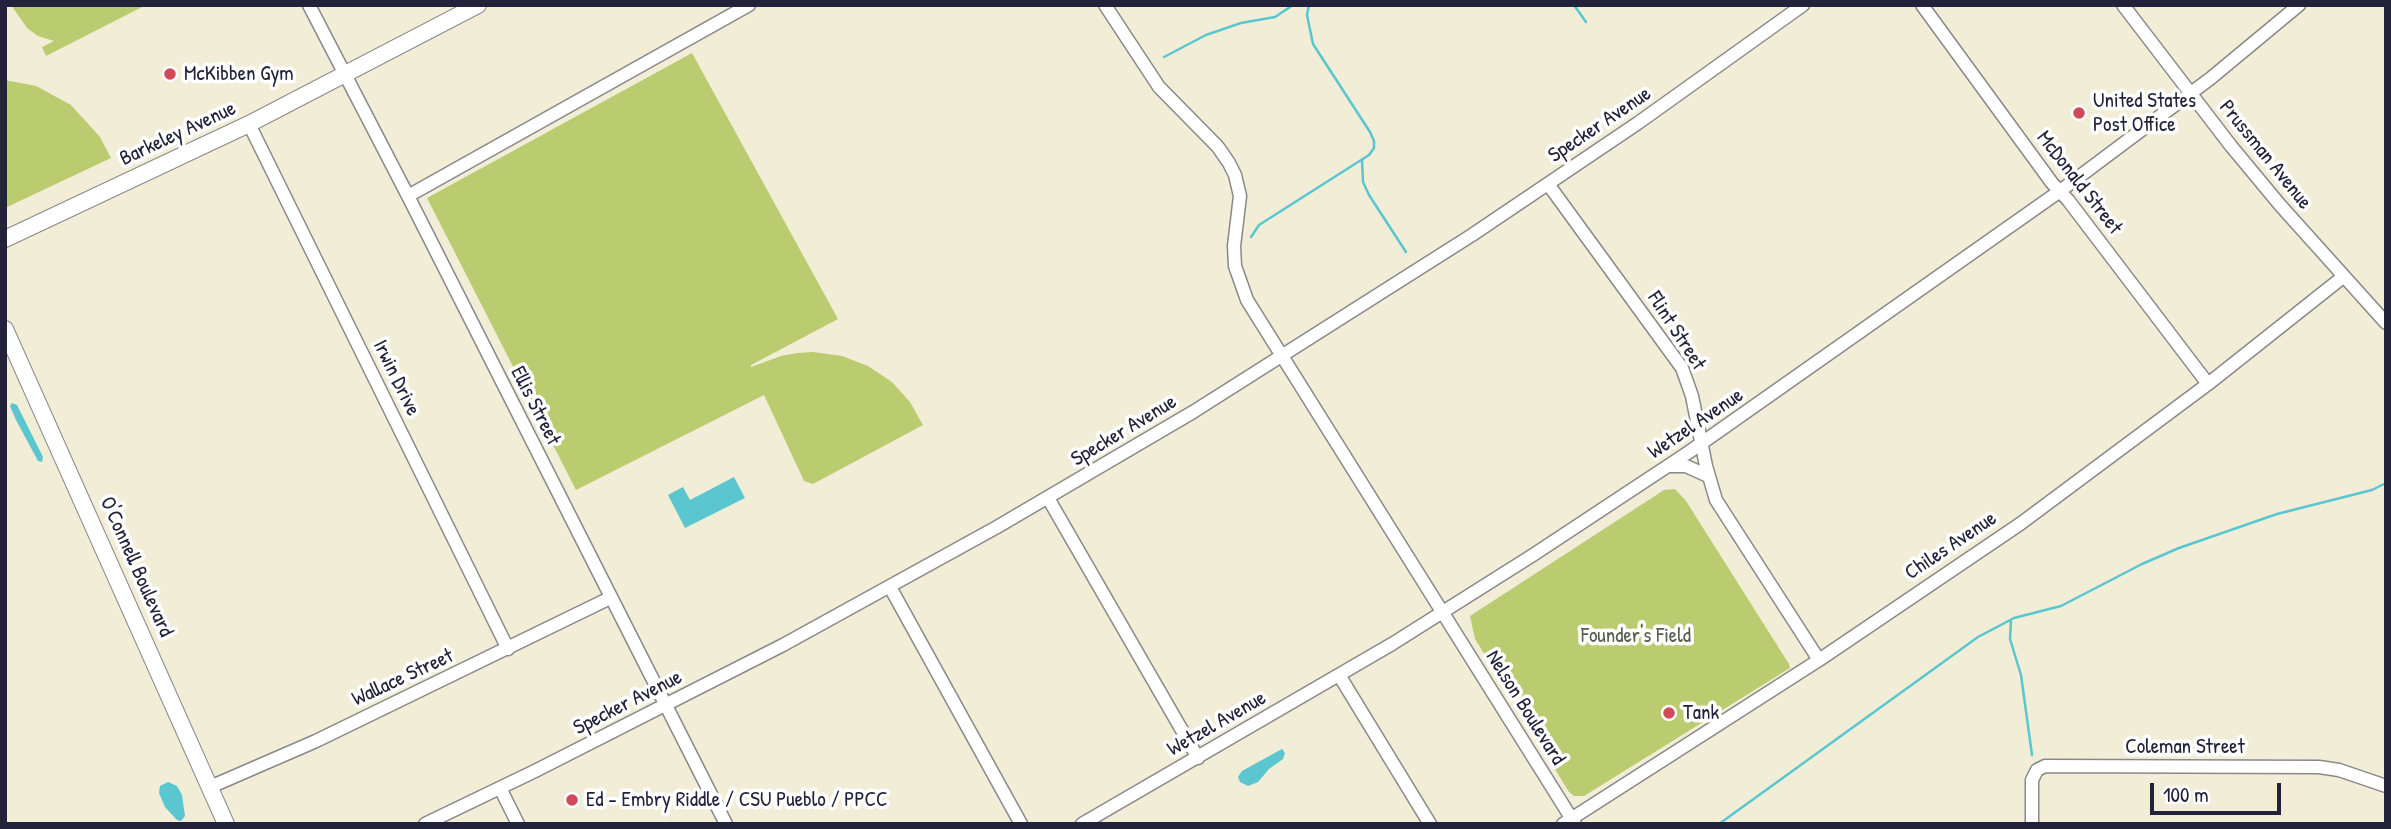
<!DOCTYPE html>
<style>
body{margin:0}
#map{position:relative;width:2391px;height:829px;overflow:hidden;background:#f1edd7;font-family:"Patrick Hand",sans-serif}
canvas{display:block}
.frame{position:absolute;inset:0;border:7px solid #22223b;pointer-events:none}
.scale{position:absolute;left:2150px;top:783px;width:131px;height:32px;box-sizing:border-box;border:4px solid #22223b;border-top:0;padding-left:9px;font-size:21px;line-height:24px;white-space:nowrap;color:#22223b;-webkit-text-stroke:5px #fff;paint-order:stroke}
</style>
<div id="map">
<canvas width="2391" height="829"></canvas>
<div class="frame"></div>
<div class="scale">100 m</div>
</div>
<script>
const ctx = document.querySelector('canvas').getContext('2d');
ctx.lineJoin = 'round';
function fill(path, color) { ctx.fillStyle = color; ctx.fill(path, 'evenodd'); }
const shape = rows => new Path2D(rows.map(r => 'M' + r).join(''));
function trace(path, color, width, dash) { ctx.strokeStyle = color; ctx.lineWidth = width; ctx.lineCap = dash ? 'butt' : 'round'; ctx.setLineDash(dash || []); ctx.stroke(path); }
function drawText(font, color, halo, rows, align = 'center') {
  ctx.font = font + ' "Patrick Hand",sans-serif'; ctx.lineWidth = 7; ctx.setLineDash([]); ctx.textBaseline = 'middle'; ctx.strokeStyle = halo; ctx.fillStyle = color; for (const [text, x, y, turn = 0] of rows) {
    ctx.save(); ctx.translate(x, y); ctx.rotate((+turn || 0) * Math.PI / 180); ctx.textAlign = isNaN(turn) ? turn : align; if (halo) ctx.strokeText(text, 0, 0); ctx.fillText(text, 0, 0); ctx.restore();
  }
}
fill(shape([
 [11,5,146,5,46,56,42,47,54,41,38,36,27,28],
 [692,53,838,319,751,365,751,367,781,356,797,353,813,352,842,356,868,366,892,382,910,402,923,425,813,484,804,481,764,395,576,490,427,198],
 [5,80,36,86,71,105,100,137,111,158,5,208],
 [1675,489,1686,501,1789,664,1790,668,1584,796,1574,796,1569,792,1475,639,1470,616,1664,490]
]), '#bacc6f');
fill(shape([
 [12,403,17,405,43,457,42,462,38,461,16,420,10,406],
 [734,477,745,498,685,528,668,495,683,487,690,500],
 [1282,749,1285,753,1283,759,1269,769,1258,782,1248,786,1240,782,1238,777,1242,771],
 [168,782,177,786,182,795,185,816,181,821,177,820,165,807,159,793,160,786]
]), '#59c6d0');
trace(shape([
 [1309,5,1321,5],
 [1574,5,1586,22],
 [1164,57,1206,35,1241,23,1275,17,1293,5],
 [1362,160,1363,182,1369,195,1406,252],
 [1251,237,1259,225,1369,155,1374,148,1374,141,1370,132,1313,44,1307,15,1309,5],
 [2011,620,2010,639,2021,675,2032,755],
 [1719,824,1978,637,2014,618,2061,606,2142,564,2179,548,2277,514,2372,490,2386,483]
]), '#59c6d0', 2.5);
const minor = shape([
 [309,5,408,196,726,824],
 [1105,5,1159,87,1218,147,1229,163,1235,175,1240,196,1234,246,1235,266,1247,300,1575,824],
 [1922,5,2052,183,2068,200,2208,384],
 [2123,5,2231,146,2280,205,2386,323],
 [249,124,508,649],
 [1548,184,1682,368,1692,396,1706,466,1716,500,1819,660],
 [408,196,749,5],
 [1669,466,1686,466,1708,476],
 [1048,498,1198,758],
 [890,587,1021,824],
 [1339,675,1430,824],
 [210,787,316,741,610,598],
 [500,788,518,824],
 [425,824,535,771,783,645,997,527,1193,412,1472,235,1638,123,1803,5],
 [1082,824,1392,644,1533,555,1689,452,2060,191,2211,78,2299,5],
 [1563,824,1819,660,2020,524,2208,384,2343,277],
 [2032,824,2032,780,2037,770,2045,766,2319,767,2339,770,2386,786]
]);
const major = shape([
 [5,239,249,124,478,5],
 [5,329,226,824]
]);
trace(minor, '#8a8889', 15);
trace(major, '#8a8889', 18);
trace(minor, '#fff', 12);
trace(major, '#fff', 16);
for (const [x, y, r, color] of [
 [170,74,7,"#d1495b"],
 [2079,113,7,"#d1495b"],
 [1669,713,7,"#d1495b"],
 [572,800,7,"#d1495b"]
]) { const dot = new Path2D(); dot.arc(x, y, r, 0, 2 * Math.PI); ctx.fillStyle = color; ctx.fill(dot); trace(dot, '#fff', 2.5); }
drawText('21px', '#22223b', '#fff', [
 ["McKibben Gym",184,74],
 ["United States",2093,101],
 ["Post Office",2093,125],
 ["Tank",1683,713],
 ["Ed - Embry Riddle / CSU Pueblo / PPCC",586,800]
], 'left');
drawText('21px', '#22223b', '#fff', [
 ["Specker Avenue",1600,125,-34],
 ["Barkeley Avenue",178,134,-25],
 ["Prussman Avenue",2265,155,51],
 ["McDonald Street",2079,183,52],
 ["Flint Street",1676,331,57],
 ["Irwin Drive",396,378,64],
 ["Ellis Street",535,406,63],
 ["Wetzel Avenue",1696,424,-34],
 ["Specker Avenue",1124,431,-31],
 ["Chiles Avenue",1951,546,-34],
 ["O'Connell Boulevard",136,567,66],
 ["Wallace Street",403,678,-25],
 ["Specker Avenue",628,703,-27],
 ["Nelson Boulevard",1525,708,58],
 ["Wetzel Avenue",1217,724,-30],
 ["Coleman Street",2185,747]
]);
drawText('21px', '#575e4d', '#fff', [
 ["Founder's Field",1636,636]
]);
</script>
